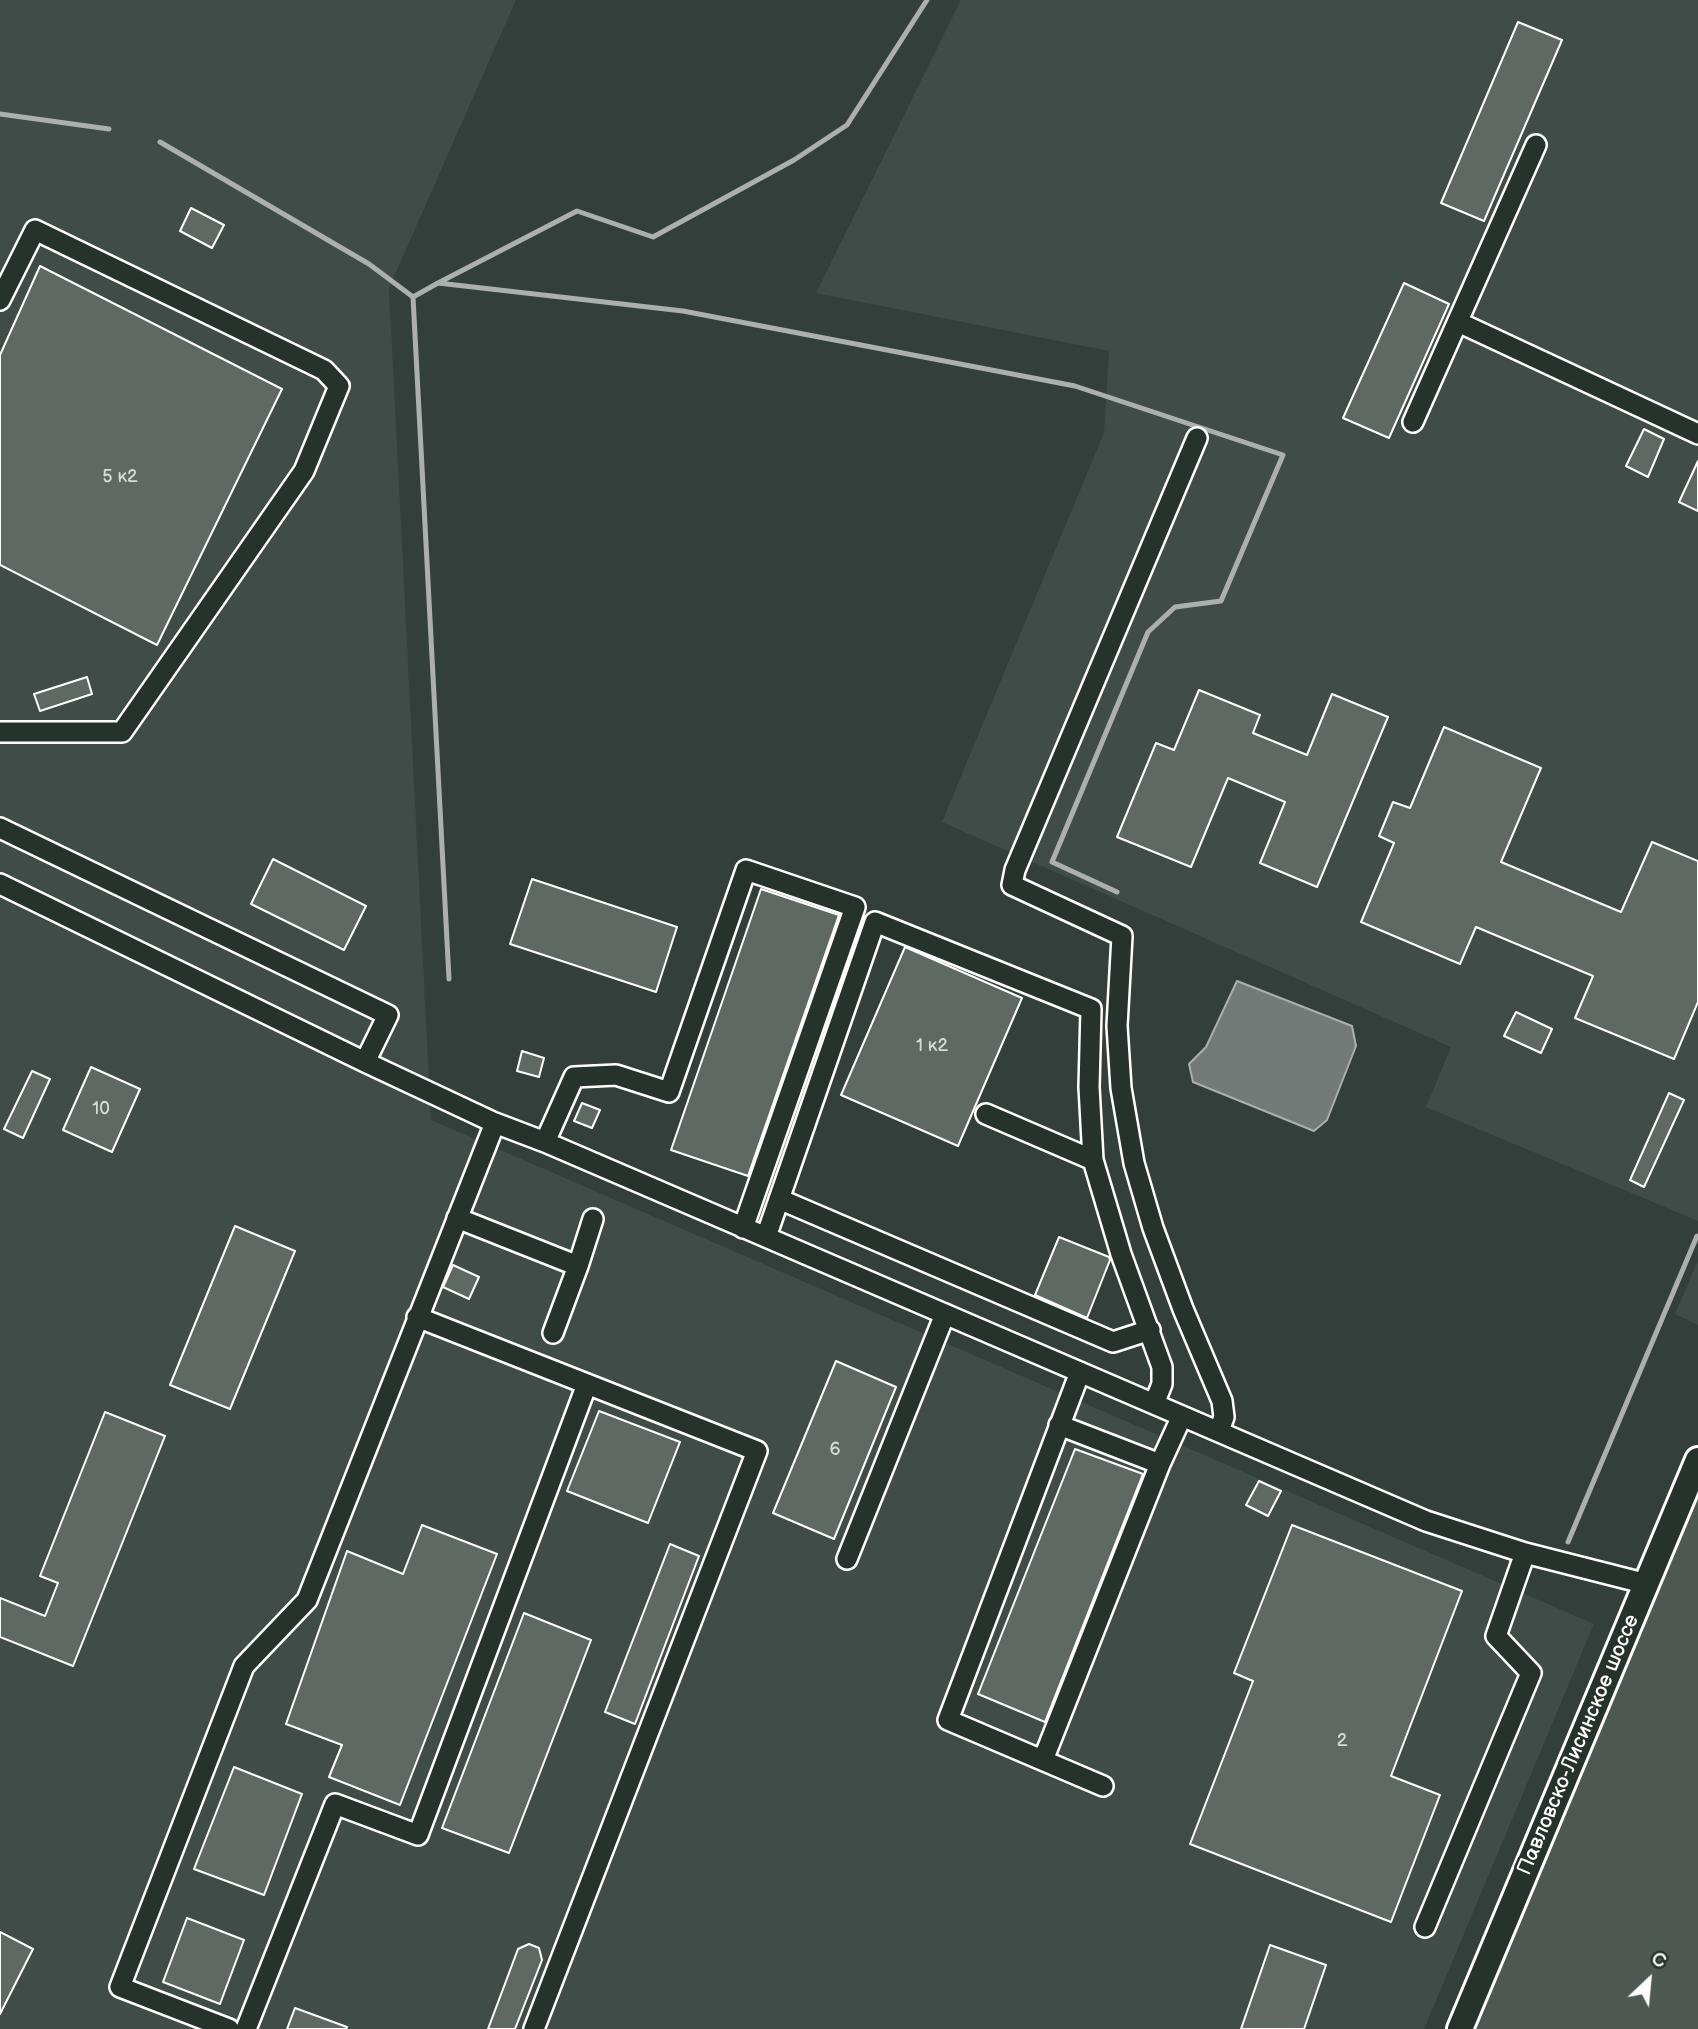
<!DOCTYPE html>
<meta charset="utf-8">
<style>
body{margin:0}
#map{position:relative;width:1698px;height:2029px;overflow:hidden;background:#333f3a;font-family:"Balsamiq Sans",sans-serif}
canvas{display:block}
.north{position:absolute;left:1614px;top:1945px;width:70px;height:70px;-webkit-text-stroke:5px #26332d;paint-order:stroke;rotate:26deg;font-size:19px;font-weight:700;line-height:28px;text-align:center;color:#fff}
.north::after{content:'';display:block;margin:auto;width:24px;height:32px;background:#fff;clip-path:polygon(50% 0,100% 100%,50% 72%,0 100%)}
</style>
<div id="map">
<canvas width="1698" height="2029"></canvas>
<div class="north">С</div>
</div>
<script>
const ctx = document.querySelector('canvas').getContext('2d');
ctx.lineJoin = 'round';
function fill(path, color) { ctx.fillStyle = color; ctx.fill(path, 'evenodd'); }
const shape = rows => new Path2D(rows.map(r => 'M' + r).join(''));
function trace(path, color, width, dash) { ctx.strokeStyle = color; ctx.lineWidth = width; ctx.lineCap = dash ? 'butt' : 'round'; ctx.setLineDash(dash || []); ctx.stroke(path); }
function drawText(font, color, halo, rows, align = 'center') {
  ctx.font = font + ' "Balsamiq Sans",sans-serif'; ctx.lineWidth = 5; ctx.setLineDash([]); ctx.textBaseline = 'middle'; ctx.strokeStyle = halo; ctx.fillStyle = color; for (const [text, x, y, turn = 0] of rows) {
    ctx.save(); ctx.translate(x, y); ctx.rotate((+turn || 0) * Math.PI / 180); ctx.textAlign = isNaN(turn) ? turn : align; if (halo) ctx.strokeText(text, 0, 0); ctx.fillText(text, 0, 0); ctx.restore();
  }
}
fill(shape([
 [0,0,516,0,389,288,431,1120,1594,1624,1424,2029,0,2029],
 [961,0,1698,0,1698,1221,1426,1107,1451,1047,942,822,1104,433,1109,351,816,293],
 [1698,1261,1698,1325,1675,1314]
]), '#404c47');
fill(shape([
 [1698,1494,1698,2029,1472,2029]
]), '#4d5853');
const water = shape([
 [1237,981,1352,1026,1356,1046,1327,1120,1314,1131,1193,1082,1189,1064,1206,1047,1237,981]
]);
fill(water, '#737b78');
trace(water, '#abb0ae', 2);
trace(shape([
 [0,114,109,129],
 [160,142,369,264,413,297],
 [438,283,577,211,653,237,794,160,847,125,927,0],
 [449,979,413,297,438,283,683,311,1075,386,1283,455,1221,601,1175,607,1148,632,1052,862,1117,892],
 [1568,1542,1697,1236]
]), '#abb0ae', 5);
const building = shape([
 [1518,22,1562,40,1484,221,1441,203,1518,22],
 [191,208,224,225,212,248,180,231,191,208],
 [40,266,282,389,157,645,0,565,0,355,40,266],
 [1404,283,1449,304,1389,438,1343,418,1404,283],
 [1644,429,1664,439,1648,477,1626,466,1644,429],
 [1698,461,1698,511,1679,502,1698,461],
 [87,677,92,694,40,711,34,694,87,677],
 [1199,690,1260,715,1253,733,1307,755,1332,694,1388,717,1317,887,1260,863,1285,802,1228,778,1191,867,1117,837,1156,743,1174,750,1199,690],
 [1444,727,1541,768,1501,862,1621,912,1652,842,1698,861,1698,1002,1674,1059,1575,1018,1593,976,1476,927,1460,964,1361,922,1394,843,1379,836,1393,802,1410,808,1444,727],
 [273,859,366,906,344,950,251,904,273,859],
 [532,879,677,927,656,992,510,944,532,879],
 [761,889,839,915,748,1176,671,1150,761,889],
 [905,947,1022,998,958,1146,841,1095,905,947],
 [1516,1012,1552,1029,1541,1053,1504,1036,1516,1012],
 [522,1051,544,1058,539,1077,517,1071,522,1051],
 [91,1067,140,1089,112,1152,63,1130,91,1067],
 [32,1071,50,1079,23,1138,4,1129,32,1071],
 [1669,1093,1684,1100,1644,1187,1630,1180,1669,1093],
 [582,1103,600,1110,592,1128,574,1121,582,1103],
 [235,1226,295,1251,230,1409,170,1385,235,1226],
 [1059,1237,1109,1257,1110,1260,1087,1318,1035,1295,1059,1237],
 [453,1265,479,1277,469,1299,443,1287,453,1265],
 [836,1361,896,1387,834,1539,773,1513,836,1361],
 [599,1411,680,1442,648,1523,567,1491,599,1411],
 [105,1412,165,1436,73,1666,0,1637,0,1598,45,1616,58,1583,40,1576,105,1412],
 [1075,1449,1143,1474,1045,1722,978,1694,1075,1449],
 [1259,1481,1281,1491,1268,1516,1246,1505,1259,1481],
 [422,1525,497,1554,400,1805,329,1777,342,1745,286,1724,347,1551,403,1574,422,1525],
 [1292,1525,1462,1591,1391,1776,1440,1795,1391,1922,1190,1844,1253,1681,1234,1673,1292,1525],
 [670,1544,699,1556,635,1724,605,1712,670,1544],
 [524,1613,591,1640,509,1853,442,1828,524,1613],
 [234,1767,302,1794,264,1895,194,1869,234,1767],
 [187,1918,244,1940,220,2004,163,1982,187,1918],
 [0,1932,33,1949,0,2014,0,1932],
 [529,1944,539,1948,542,1960,515,2029,488,2029,518,1949,529,1944],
 [1270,1945,1326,1965,1304,2029,1241,2029,1270,1945],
 [295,2008,347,2027,346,2029,287,2029,295,2008]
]);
fill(building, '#5f6964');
trace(building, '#fff', 2);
const minor = shape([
 [0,300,35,230,324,370,339,386,304,471,122,732,0,732],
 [1458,322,1698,434],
 [1413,422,1536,145],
 [1197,438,1015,870,1012,885,1122,936,1117,1026,1121,1088,1134,1163,1153,1228,1183,1309,1222,1401,1224,1417,1219,1431],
 [0,828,388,1015,365,1062],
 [0,884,365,1062,495,1123,545,1142,1426,1521,1525,1553,1647,1584],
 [986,1114,1093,1160],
 [545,1142,574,1077,616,1075,669,1092,746,870,855,907,743,1228],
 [779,1199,1113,1342,1150,1330],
 [457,1218,578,1266,593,1219],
 [766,1237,875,922,1091,1009,1089,1087,1093,1160,1121,1254,1162,1367,1162,1384,1154,1404],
 [417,1317,757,1451,534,2029],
 [553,1333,578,1266],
 [1080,1372,948,1720,1103,1786],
 [1059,1425,1160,1464],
 [847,1559,945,1314],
 [1043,1760,1160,1464,1182,1416],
 [1425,1927,1531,1673,1496,1636,1525,1553],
 [229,2029,120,1987,244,1666,307,1600,495,1123],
 [246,2029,335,1804,418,1835,587,1384]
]);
const major = shape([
 [1460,2029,1698,1460]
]);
trace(minor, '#fff', 24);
trace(major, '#fff', 30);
trace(minor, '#26332d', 19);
trace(major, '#26332d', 24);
drawText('18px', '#d7dad8', null, [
 ["5 к2",120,477],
 ["1 к2",932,1046],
 ["10",101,1109],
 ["6",835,1450],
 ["2",1342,1741]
]);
drawText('21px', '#fff', '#26332d', [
 ["Павловско-Лисинское шоссе",1579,1745,-67]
]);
</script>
